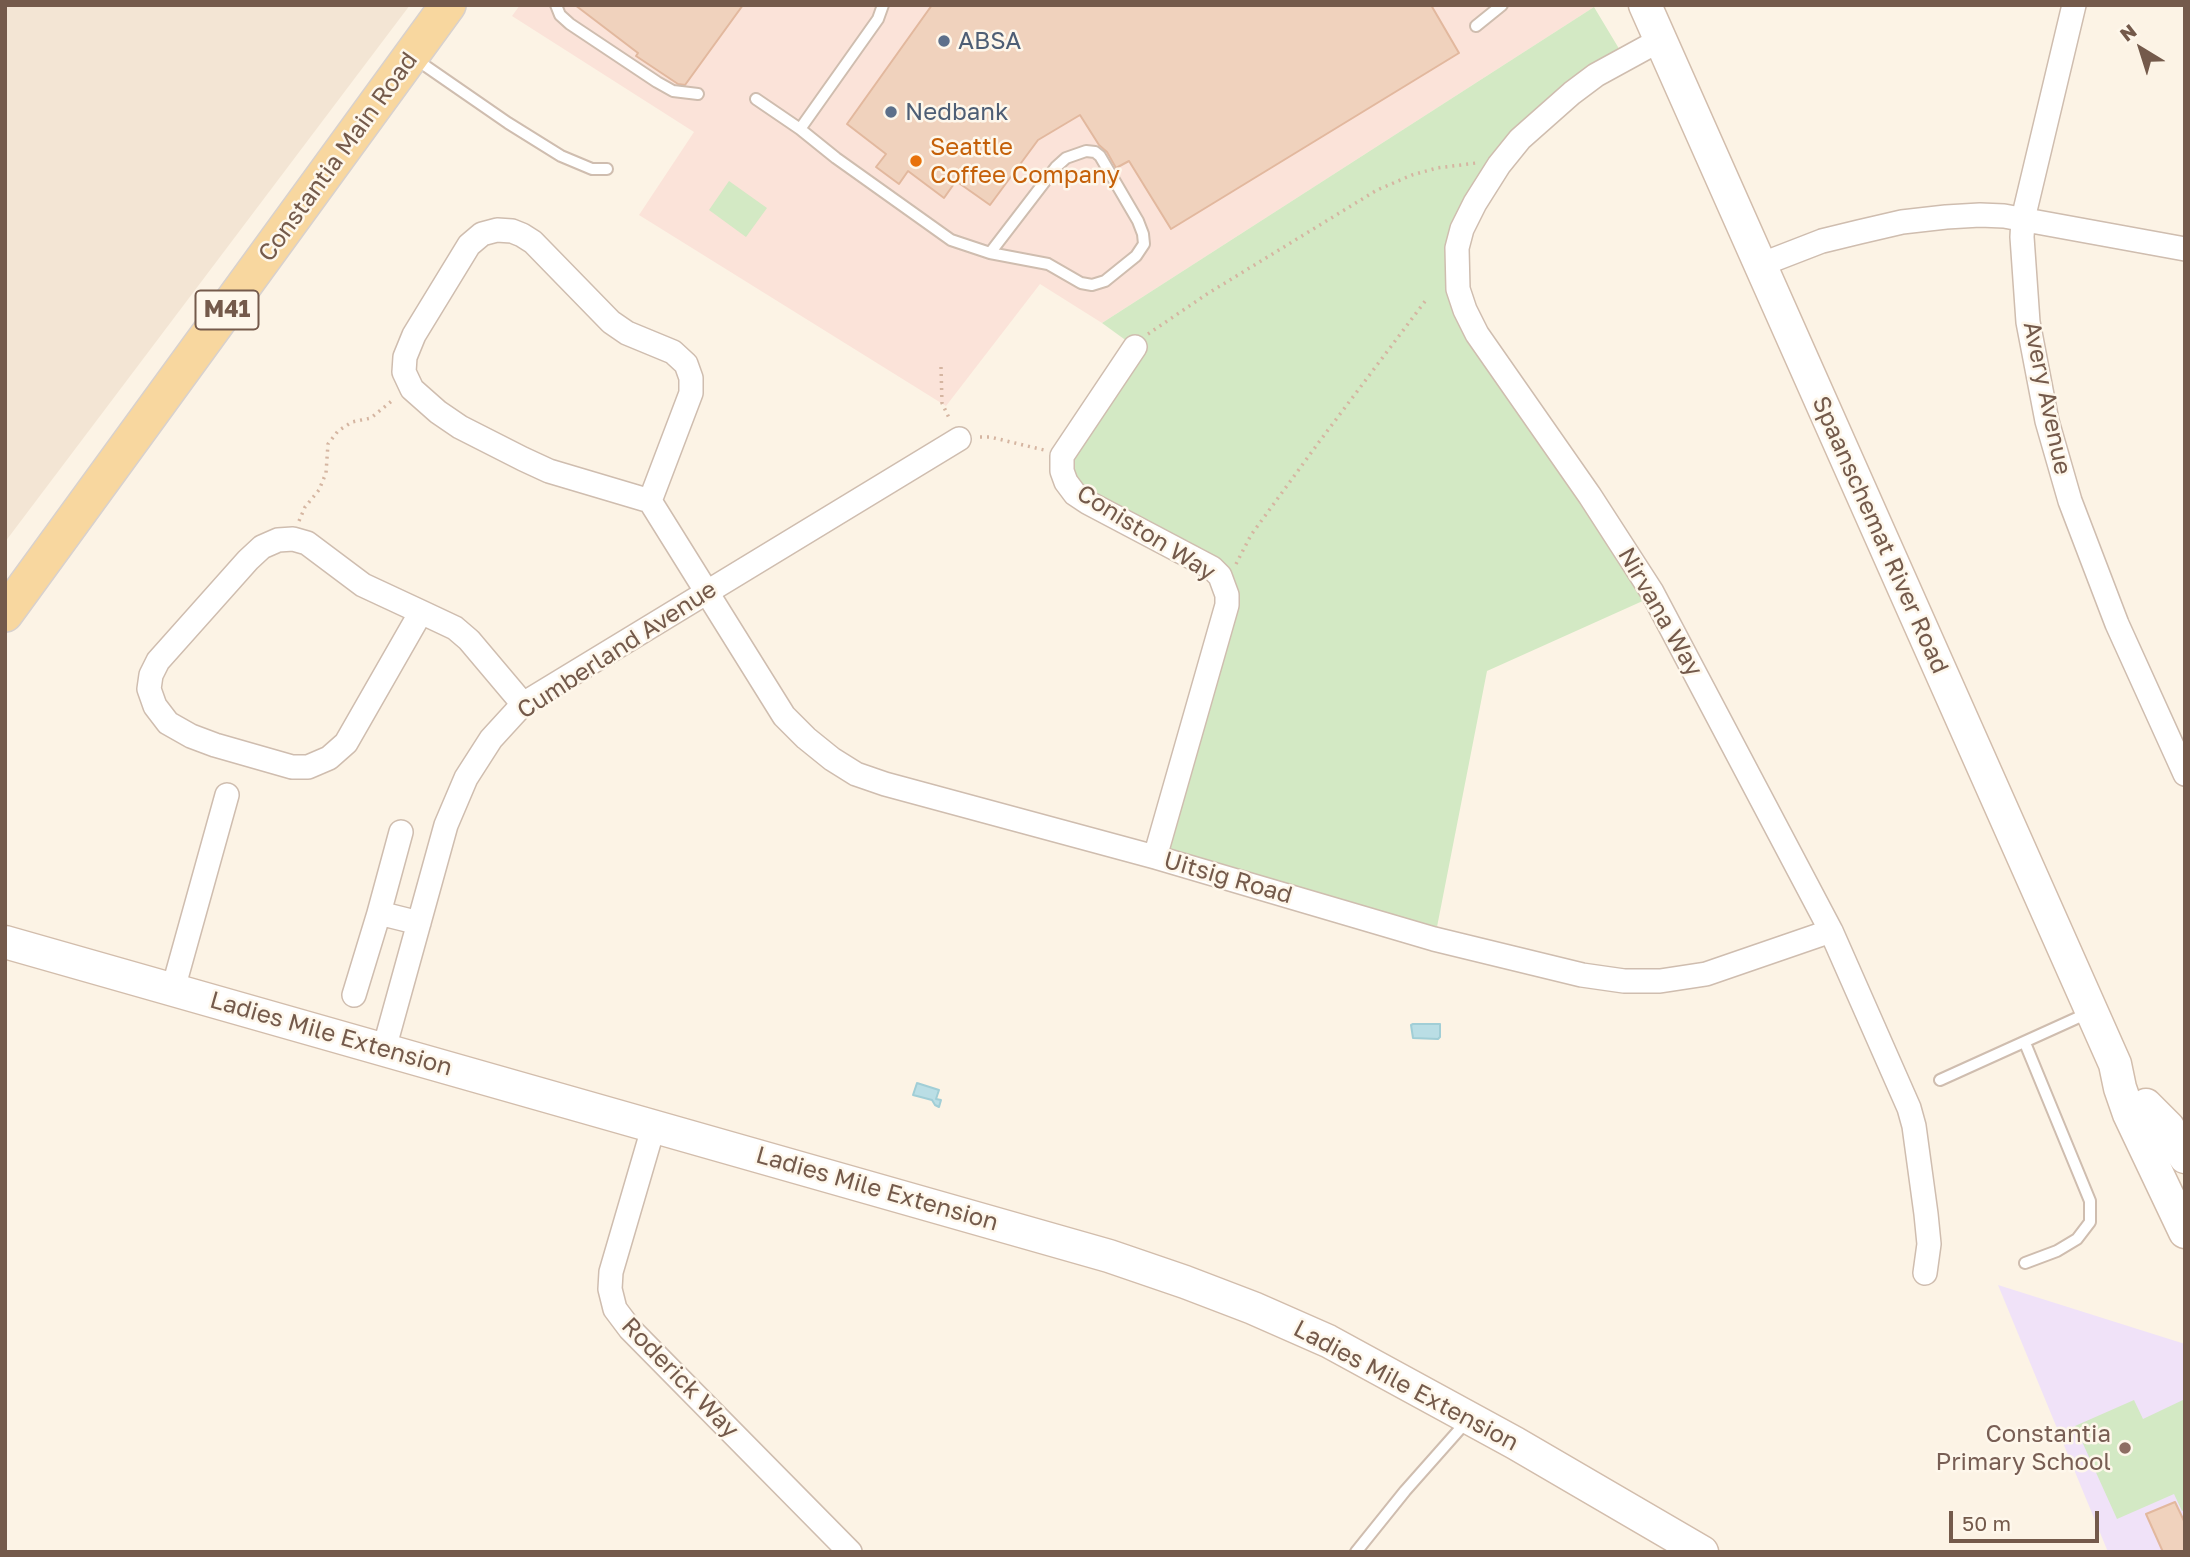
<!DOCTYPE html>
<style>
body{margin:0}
#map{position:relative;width:2190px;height:1557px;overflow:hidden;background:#fcf3e5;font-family:"Golos Text",sans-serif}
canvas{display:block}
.frame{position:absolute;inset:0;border:7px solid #745a4b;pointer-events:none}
.north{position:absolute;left:2106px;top:14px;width:70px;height:70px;-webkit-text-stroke:5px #fef7eb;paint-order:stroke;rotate:322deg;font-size:19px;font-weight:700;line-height:28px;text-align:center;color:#745a4b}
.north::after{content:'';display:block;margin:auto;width:24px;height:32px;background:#745a4b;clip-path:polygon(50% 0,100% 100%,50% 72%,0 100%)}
.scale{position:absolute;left:1949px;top:1511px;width:150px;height:32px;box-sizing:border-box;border:4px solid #745a4b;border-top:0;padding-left:9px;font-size:21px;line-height:24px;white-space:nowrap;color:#745a4b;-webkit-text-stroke:5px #fef7eb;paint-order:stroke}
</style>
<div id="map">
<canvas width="2190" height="1557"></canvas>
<div class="frame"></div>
<div class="north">N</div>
<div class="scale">50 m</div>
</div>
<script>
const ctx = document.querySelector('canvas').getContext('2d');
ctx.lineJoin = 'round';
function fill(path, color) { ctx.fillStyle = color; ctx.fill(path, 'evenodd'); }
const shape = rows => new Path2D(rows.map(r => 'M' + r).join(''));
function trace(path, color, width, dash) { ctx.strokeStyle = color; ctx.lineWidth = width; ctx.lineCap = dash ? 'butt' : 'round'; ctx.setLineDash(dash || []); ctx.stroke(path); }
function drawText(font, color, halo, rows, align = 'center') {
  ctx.font = font + ' "Golos Text",sans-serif'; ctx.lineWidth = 5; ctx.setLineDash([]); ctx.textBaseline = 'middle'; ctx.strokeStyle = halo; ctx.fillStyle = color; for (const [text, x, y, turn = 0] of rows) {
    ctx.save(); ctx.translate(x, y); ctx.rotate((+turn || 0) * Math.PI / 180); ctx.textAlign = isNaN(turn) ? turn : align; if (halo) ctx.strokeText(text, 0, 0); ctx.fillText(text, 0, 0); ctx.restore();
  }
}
fill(shape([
 [5,5,410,5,5,542]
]), '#f3e5d4');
fill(shape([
 [520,5,1593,5,1594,7,1102,323,1040,284,946,406,639,215,694,132,512,16]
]), '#fbe3d9');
fill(shape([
 [1998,1285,2185,1344,2185,1552,2108,1552]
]), '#f0e2f8');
fill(shape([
 [1594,7,1624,57,1539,122,1462,237,1462,291,1656,595,1487,671,1436,932,1155,857,1225,585,1087,502,1062,456,1135,347,1102,323],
 [729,181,767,208,746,237,709,210],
 [2185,1399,2185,1510,2182,1511,2174,1494,2117,1519,2075,1426,2134,1400,2143,1419]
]), '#d3e9c4');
const water = shape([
 [1413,1024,1440,1024,1440,1037,1438,1039,1413,1038,1411,1025,1413,1024],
 [917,1083,939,1090,936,1099,941,1100,939,1107,935,1105,932,1100,913,1095,917,1083]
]);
fill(water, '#badee5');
trace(water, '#a1ced6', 2);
const building = shape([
 [575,5,743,5,685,85,678,84,636,56,638,53,575,5],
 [932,5,1431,5,1459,53,1171,229,1129,161,1116,168,1107,152,1099,145,1080,115,1038,140,990,205,956,181,944,198,908,171,899,184,876,167,886,154,847,124,932,5],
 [2175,1502,2185,1523,2185,1552,2163,1552,2146,1514,2175,1502]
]);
fill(building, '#f0d2bd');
trace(building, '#e2b89e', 2);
const lane = shape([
 [556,5,560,15,570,24,657,82,673,91,698,94],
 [883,5,878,19,800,129,836,158,951,240,990,253,1048,264,1081,283,1092,285,1105,281,1136,256,1144,244,1143,234,1138,221,1100,156,1095,152,1086,151,1066,158,1056,167,990,253],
 [1476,26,1502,5],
 [414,58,508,123,561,156,592,169,607,169],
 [756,99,800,129],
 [2025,1043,2090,1201,2090,1222,2077,1239,2057,1251,2025,1263],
 [1940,1080,2088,1013],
 [1356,1552,1405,1491,1467,1421]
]);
const street = shape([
 [2074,5,2023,219,2022,237,2028,322,2047,421,2070,501,2117,624,2185,774],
 [1660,40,1596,75,1572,93,1520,139,1499,165,1475,203,1462,229,1457,248,1458,289,1465,310,1477,334,1590,496,1652,592,1831,931,1909,1108,1914,1126,1926,1214,1929,1244,1925,1273],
 [1760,265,1822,241,1859,232,1902,222,1946,217,1980,215,2004,216,2185,249],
 [1135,347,1062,456,1062,471,1066,482,1075,494,1087,502,1212,568,1220,576,1227,595,1227,605,1155,857],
 [650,501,691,393,691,378,686,364,673,352,627,333,611,322,533,242,522,235,512,231,497,230,482,234,469,245,414,335,405,357,404,372,412,389,438,412,460,427,523,459,549,471,650,501,784,716,806,738,832,759,856,774,885,784,1155,857,1434,939,1582,975,1624,981,1660,981,1706,974,1831,931],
 [421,612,346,743,329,758,308,767,292,767,215,745,191,736,168,723,155,706,149,689,151,675,158,661,248,560,262,547,278,540,293,539,307,543,363,585,421,612,455,628,469,640,523,704],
 [401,832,379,913,419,923],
 [173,989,227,795],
 [354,995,379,913],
 [384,1049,446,825,466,778,491,739,523,704,959,439],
 [654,1125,611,1272,610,1289,615,1309,630,1329,850,1552]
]);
const secondary = shape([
 [1645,5,2115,1064,2120,1088,2129,1114,2185,1232],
 [5,942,1109,1256,1185,1282,1253,1308,1328,1341,1515,1443,1702,1552],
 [2146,1105,2168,1127,2185,1157]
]);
const primary = shape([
 [5,614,448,5]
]);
trace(lane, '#cfbdaf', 14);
trace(street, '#cfbdaf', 26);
trace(secondary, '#d2bdac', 35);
trace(primary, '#d8d1cd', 38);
trace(shape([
 [1148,334,1207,294,1377,190,1412,175,1437,168,1476,163],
 [941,367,942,403,950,420],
 [980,437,990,437,1044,450],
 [299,521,305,507,319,490,326,473,328,444,338,431,352,422,371,418,394,399],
 [1236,564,1251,535,1319,442,1426,300]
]), '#d5b5a1', 3.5, [2, 5]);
trace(lane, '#fff', 10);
trace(street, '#fff', 23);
trace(secondary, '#fff', 32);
trace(primary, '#f8d79f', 35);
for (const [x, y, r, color] of [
 [944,41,7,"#5c6f8a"],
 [891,112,7,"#5c6f8a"],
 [916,161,7,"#e8710a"],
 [2125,1448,7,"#8d6e63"]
]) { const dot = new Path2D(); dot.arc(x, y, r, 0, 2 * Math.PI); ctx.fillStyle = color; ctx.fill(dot); trace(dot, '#fef7eb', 2.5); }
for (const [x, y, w] of [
 [227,310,63]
]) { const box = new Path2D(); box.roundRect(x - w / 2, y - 19.5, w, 39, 5); ctx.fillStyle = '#fef7eb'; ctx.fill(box); trace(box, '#745a4b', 2); }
drawText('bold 23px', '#745a4b', null, [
 ["M41",227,310]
]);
drawText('24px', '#4e5e75', '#fef7eb', [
 ["ABSA",958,41],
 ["Nedbank",905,112]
], 'left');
drawText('24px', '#c56008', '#fef7eb', [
 ["Seattle",930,147],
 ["Coffee Company",930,175]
], 'left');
drawText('24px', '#745a4b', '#fef7eb', [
 ["Constantia Main Road",338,157,-54],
 ["Avery Avenue",2047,398,78],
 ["Coniston Way",1146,533,32],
 ["Spaanschemat River Road",1880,535,66],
 ["Nirvana Way",1660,612,60],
 ["Cumberland Avenue",617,650,-33],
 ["Uitsig Road",1228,878,16],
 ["Ladies Mile Extension",331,1034,16],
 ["Ladies Mile Extension",877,1189,16],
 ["Roderick Way",680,1378,46],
 ["Ladies Mile Extension",1406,1386,28]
]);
drawText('24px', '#785e54', '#fef7eb', [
 ["Constantia",2111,1434],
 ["Primary School",2111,1462]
], 'right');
</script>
